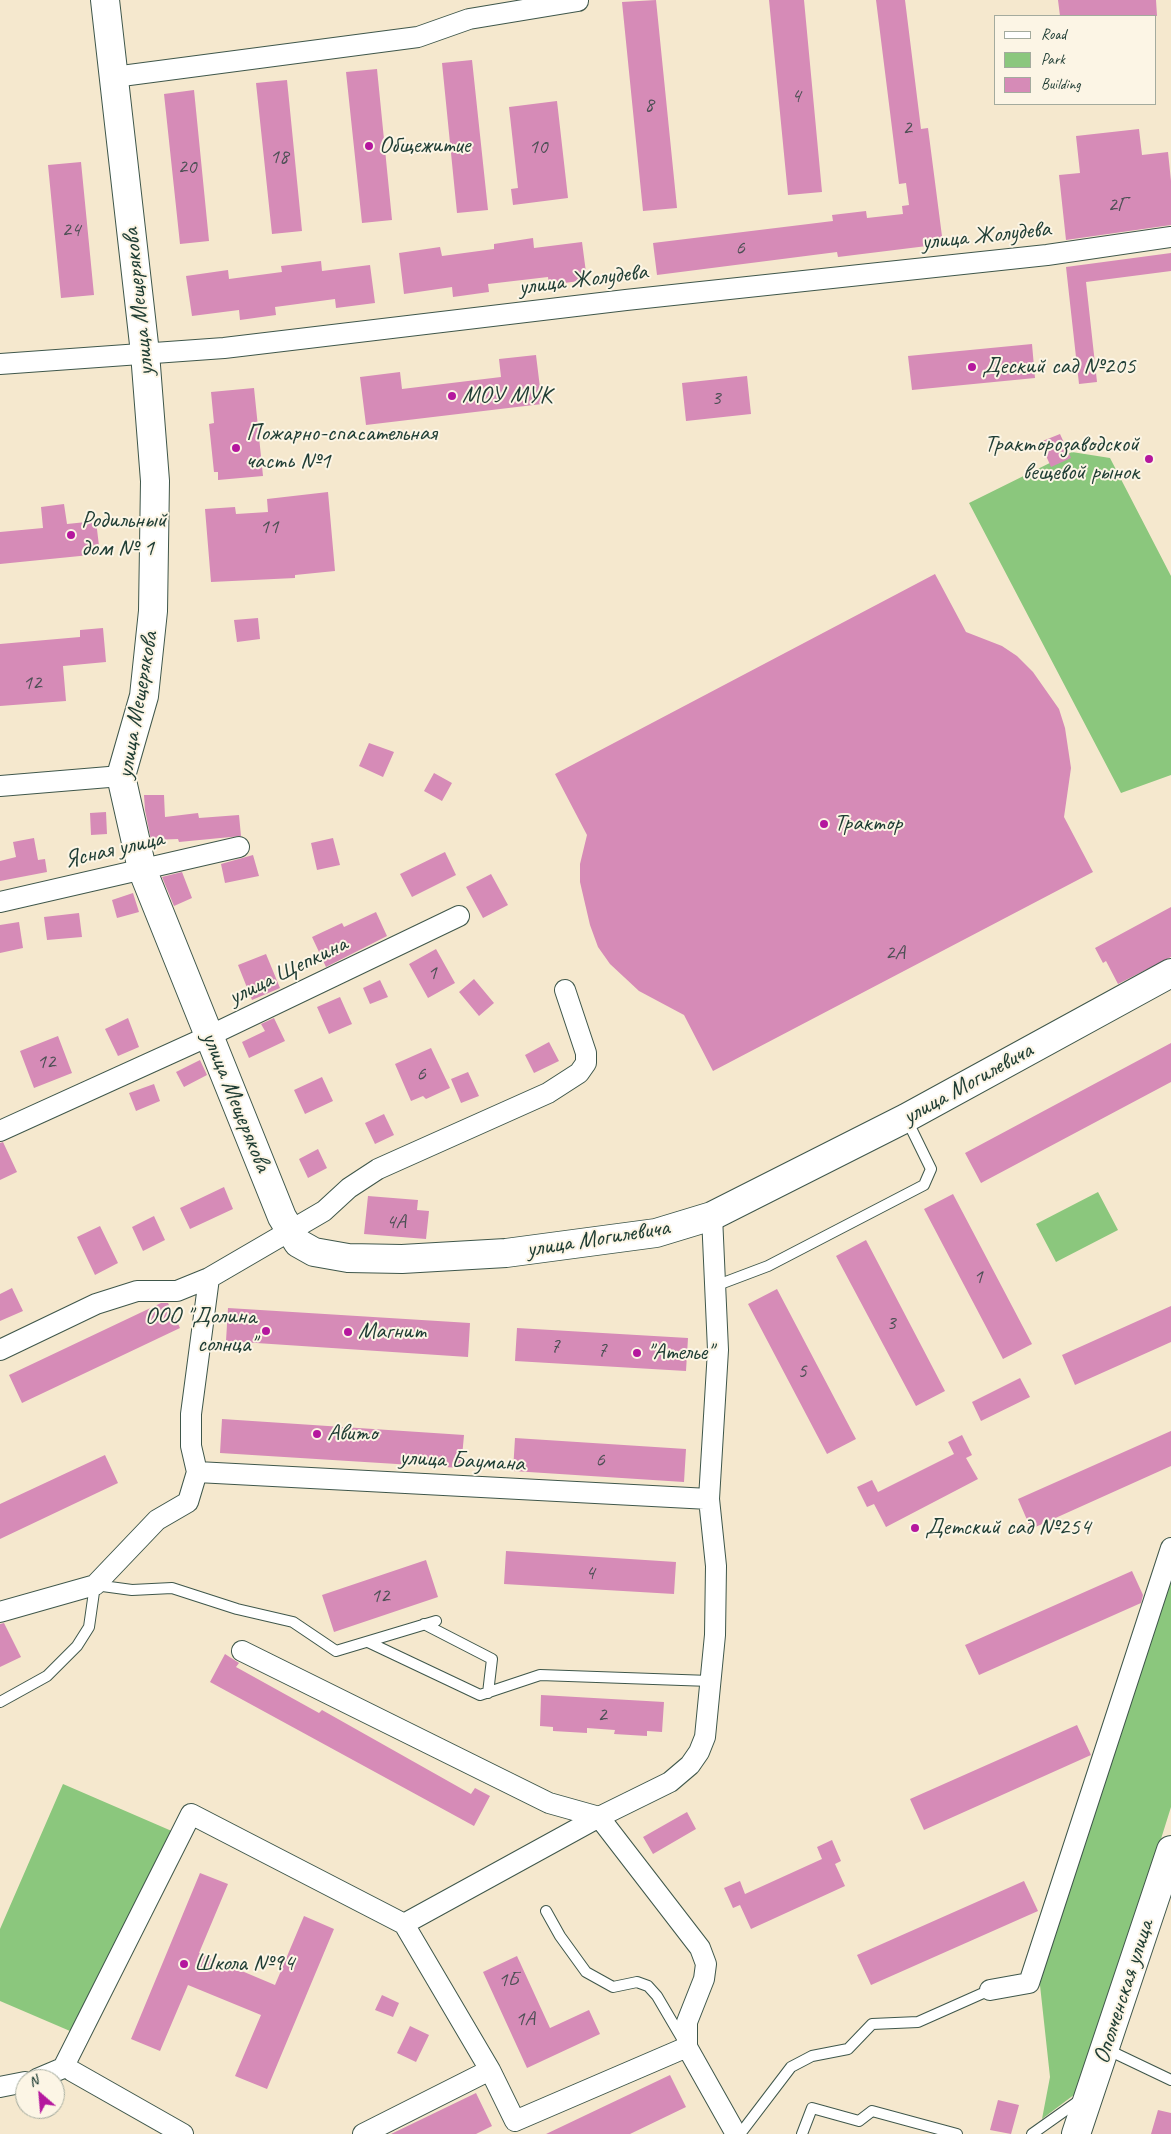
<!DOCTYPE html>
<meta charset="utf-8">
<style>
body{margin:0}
#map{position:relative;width:1171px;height:2134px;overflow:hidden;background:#f5e8ce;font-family:Caveat,sans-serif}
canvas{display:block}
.legend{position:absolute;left:994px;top:15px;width:162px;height:90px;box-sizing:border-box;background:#fcf5e5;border:1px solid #a4ab9e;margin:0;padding:6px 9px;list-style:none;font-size:15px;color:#1f3d34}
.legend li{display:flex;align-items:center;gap:10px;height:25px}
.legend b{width:25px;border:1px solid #a4ab9e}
.north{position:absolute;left:15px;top:2069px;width:50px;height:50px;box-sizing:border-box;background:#fcf5e5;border:1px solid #a4ab9e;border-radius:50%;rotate:333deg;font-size:14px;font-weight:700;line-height:20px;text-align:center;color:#1f3d34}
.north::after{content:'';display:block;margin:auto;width:18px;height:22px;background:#b5179e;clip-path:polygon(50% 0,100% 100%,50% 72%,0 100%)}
</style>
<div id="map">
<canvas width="1171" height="2134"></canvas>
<ul class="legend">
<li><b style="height:6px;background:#fff"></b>Road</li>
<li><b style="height:14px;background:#8bc77d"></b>Park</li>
<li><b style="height:14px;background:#d68bb7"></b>Building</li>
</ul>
<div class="north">N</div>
</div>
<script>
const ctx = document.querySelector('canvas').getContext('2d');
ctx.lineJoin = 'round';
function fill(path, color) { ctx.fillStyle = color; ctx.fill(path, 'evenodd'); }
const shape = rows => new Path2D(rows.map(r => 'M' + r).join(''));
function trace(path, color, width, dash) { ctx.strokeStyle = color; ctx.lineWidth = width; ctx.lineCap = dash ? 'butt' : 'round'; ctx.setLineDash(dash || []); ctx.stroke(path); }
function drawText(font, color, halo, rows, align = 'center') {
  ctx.font = font + ' Caveat,sans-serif'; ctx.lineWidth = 4; ctx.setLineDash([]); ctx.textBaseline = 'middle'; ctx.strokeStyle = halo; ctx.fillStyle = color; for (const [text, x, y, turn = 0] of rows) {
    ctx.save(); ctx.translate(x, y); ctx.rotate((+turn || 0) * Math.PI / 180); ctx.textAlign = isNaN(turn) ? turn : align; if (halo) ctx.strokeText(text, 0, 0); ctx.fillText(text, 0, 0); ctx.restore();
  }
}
fill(shape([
 [1072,452,1110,458,1171,576,1171,775,1121,793,969,503],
 [1098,1192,1118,1230,1056,1262,1036,1224],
 [1171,1564,1171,1807,1083,2088,1042,2119,1050,2077,1039,1976],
 [63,1784,174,1832,84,2037,0,2001,0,1929]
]), '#8bc77d');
fill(shape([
 [656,0,677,208,643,211,622,2],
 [769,0,804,0,822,192,788,195],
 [876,0,905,0,921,129,928,128,943,244,838,257,837,252,657,275,653,243,833,221,832,215,866,211,867,218,903,214,902,206,909,205,906,183,899,184],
 [1058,0,1156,0,1157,16,1060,16],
 [472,60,488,210,457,213,442,63],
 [377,69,392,220,362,223,346,72],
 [287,80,302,231,272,234,256,83],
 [194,90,209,241,180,244,164,94],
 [557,101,568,198,513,205,511,189,518,188,509,107],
 [1139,129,1142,155,1168,152,1171,181,1171,225,1066,240,1059,175,1080,173,1076,136],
 [81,162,94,295,61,298,48,165],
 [533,238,534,248,582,242,587,280,549,285,548,277,488,284,489,292,453,297,452,287,404,294,399,253,440,247,442,256,494,249,494,244],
 [1171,253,1171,271,1086,282,1097,382,1079,384,1066,267],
 [321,261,322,271,370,265,375,303,336,308,335,299,275,307,276,315,240,320,239,310,192,316,186,276,228,270,229,279,282,272,281,266],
 [1032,344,1035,378,912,390,908,356],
 [536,355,542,404,366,425,360,377,400,372,402,389,501,377,499,359],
 [747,376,751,414,686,421,682,383],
 [254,388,263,476,218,480,218,472,214,472,209,424,214,423,211,392],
 [1060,434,1071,458,1051,467,1040,442],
 [328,492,335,571,295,575,295,578,211,582,205,509,235,507,236,514,268,512,267,499],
 [64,504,67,524,96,521,100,554,0,564,0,532,43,528,41,507],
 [935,574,966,632,1002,646,1017,656,1033,672,1059,709,1065,728,1071,768,1064,817,1093,872,713,1071,684,1015,639,991,610,964,598,947,590,925,580,882,580,864,587,835,555,774],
 [258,618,260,639,237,642,234,620],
 [103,628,106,662,63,666,66,701,0,706,0,644,80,637,80,630],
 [369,743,394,752,383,777,359,766],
 [434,773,452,783,442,801,424,791],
 [144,795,164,795,165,817,198,813,199,818,239,815,241,836,179,842,178,839,151,840,145,810],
 [106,812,107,834,91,835,90,813],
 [34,838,38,860,45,859,47,872,0,881,0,861,16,857,13,842],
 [333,838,340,865,317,870,311,843],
 [445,852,456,875,412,897,400,874],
 [253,855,259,876,225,883,221,864],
 [182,872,192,898,174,906,162,877],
 [491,874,508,905,483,918,466,887],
 [133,893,139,912,117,918,112,900],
 [1171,907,1171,957,1118,984,1106,961,1103,963,1095,948],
 [376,912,387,936,326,967,312,937,342,923,344,927],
 [79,913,82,937,47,940,44,917],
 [19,922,23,948,0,953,0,925],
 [436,949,455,983,428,998,409,964],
 [266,954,280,988,252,1000,238,965],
 [474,979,494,1003,479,1016,459,992],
 [380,980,388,997,370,1004,363,988],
 [340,997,352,1024,329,1034,317,1007],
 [128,1018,139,1047,118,1056,105,1029],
 [274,1018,285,1041,249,1058,242,1042,265,1031,261,1024],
 [58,1036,72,1073,34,1088,20,1051],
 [549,1042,559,1061,534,1073,525,1055],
 [1171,1043,1171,1082,981,1183,965,1153],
 [431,1048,450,1088,426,1099,423,1096,411,1101,395,1064],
 [200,1060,207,1075,184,1087,176,1072],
 [468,1072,479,1096,461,1103,451,1079],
 [322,1077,333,1101,305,1114,294,1090],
 [154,1084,160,1101,136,1111,129,1093],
 [384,1114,394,1135,375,1144,365,1123],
 [3,1142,17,1172,0,1180,0,1143],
 [318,1149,327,1168,308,1178,299,1159],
 [224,1187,233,1209,190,1229,180,1208],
 [953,1194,1032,1344,1003,1359,924,1209],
 [368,1196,418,1200,417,1210,429,1211,426,1239,364,1234],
 [154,1216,165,1240,143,1251,132,1227],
 [100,1226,118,1263,95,1275,77,1237],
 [866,1240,945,1391,916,1406,836,1256],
 [12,1288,23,1311,0,1321,0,1294],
 [777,1289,856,1439,827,1454,748,1304],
 [161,1303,168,1303,180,1328,22,1403,9,1375],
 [1171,1306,1171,1342,1075,1385,1062,1355],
 [228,1308,470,1323,468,1357,226,1341],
 [517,1328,688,1338,686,1371,515,1361],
 [1020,1378,1030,1397,981,1421,972,1402],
 [222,1419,464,1435,461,1468,220,1453],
 [1171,1431,1171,1466,1031,1529,1018,1499],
 [962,1435,972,1455,966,1458,978,1479,886,1527,874,1504,867,1507,857,1487,872,1480,878,1492,954,1454,948,1442],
 [515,1438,686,1449,684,1482,513,1471],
 [105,1455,118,1483,0,1539,0,1504],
 [506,1551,676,1562,674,1594,504,1584],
 [426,1560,438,1597,334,1632,322,1595],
 [1132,1571,1143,1595,1141,1603,979,1675,965,1645],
 [4,1623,21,1657,0,1667,0,1624],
 [225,1654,239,1663,236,1667,319,1713,322,1710,471,1794,475,1788,490,1796,474,1826,210,1682],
 [541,1695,664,1702,662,1732,647,1731,647,1736,614,1734,615,1730,587,1728,587,1733,553,1731,553,1727,540,1726],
 [1077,1725,1091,1755,924,1830,910,1799],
 [687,1812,696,1829,653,1854,643,1837],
 [832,1840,841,1861,835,1864,845,1886,751,1929,740,1905,733,1908,724,1888,740,1881,745,1894,822,1859,817,1847],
 [200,1873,228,1884,199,1953,275,1985,304,1916,334,1929,267,2089,235,2076,261,2015,188,1985,160,2051,131,2039],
 [1024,1881,1038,1911,871,1985,857,1955],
 [517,1956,550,2028,589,2010,600,2034,527,2068,483,1972],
 [382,1995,399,2003,393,2017,375,2010],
 [410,2026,429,2035,416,2062,397,2053],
 [670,2075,686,2107,630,2134,546,2134],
 [476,2093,492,2126,476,2134,391,2134],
 [998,2100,1019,2105,1011,2134,990,2130],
 [1158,2110,1171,2113,1171,2134,1151,2134]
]), '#d68bb7');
const lane = shape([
 [715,1286,768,1266,924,1185,931,1169,906,1118],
 [424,1624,492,1659,488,1693],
 [368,1642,480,1695,540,1675,710,1681],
 [0,1702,47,1676,77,1646,89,1627,95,1585,132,1590,172,1588,237,1609,293,1622,336,1651,436,1621],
 [546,1911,560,1936,586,1972,613,1987,637,1982,648,1986,657,1996,684,2042],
 [1106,2049,1171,2080],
 [740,2134,791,2067,812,2056,848,2049,872,2024,918,2022,990,1990],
 [802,2134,812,2108,859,2121,872,2111,957,2134],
 [1032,2134,1080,2100]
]);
const street = shape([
 [114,77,418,37,469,19,578,1],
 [0,364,224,348,626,300,1047,255,1171,237],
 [0,786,121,776],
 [0,902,239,847],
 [0,1131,209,1036,459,916],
 [0,1350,96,1304,137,1291,177,1291,209,1278,324,1211,349,1188,378,1169,548,1093,579,1073,586,1063,586,1053,565,990],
 [197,1472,191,1446,191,1414,209,1278],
 [0,1612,95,1585,157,1520,188,1502,197,1472,709,1499],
 [242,1651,549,1803,599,1817,700,1948,706,1964,704,1979,687,2022,687,2047,736,2134],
 [404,1924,490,2070],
 [990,1990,1029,1983,1171,1548],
 [72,2071,183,2134],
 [37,2079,63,2068,191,1814,404,1924,599,1817,670,1782,690,1765,699,1752,705,1737,715,1635,716,1566,709,1499,718,1350,712,1216],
 [0,2087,25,2082],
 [363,2134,490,2070,515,2121,687,2047]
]);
const secondary = shape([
 [105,0,145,353,155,481,153,611,144,696,121,776,142,869,282,1217,298,1243,314,1252,348,1258,402,1259,506,1253,656,1233,712,1216,906,1118,1171,973]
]);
const highway = shape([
 [1076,2134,1171,1850]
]);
trace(lane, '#3f574b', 12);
trace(street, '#3f574b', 22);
trace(secondary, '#3f574b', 30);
trace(highway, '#3f574b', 30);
trace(lane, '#fff', 10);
trace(street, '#fff', 20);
trace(secondary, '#fff', 28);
trace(highway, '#fff', 28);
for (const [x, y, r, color] of [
 [369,146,5,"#b5179e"],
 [972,367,5,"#b5179e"],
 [452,396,5,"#b5179e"],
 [236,448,5,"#b5179e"],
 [1149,459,5,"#b5179e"],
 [71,535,5,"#b5179e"],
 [824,824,5,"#b5179e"],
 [266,1331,5,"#b5179e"],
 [348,1332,5,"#b5179e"],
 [637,1353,5,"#b5179e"],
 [317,1434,5,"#b5179e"],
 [915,1528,5,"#b5179e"],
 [184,1964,5,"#b5179e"]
]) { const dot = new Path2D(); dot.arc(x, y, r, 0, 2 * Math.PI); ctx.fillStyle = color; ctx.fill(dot); trace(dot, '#fcf5e5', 2); }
drawText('21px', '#4d5055', null, [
 ["4",796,96],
 ["8",649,105],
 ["2",907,128],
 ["10",538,147],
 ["18",279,157],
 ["20",187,167],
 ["2Г",1117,205],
 ["24",71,230],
 ["6",740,248],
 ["3",716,398],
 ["11",269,527],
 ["12",32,683],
 ["2А",895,953],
 ["1",432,973],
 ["12",46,1062],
 ["6",421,1074],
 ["4А",396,1222],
 ["1",978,1277],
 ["3",891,1323],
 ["7",555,1346],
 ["7",602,1350],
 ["5",802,1371],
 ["6",600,1460],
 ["4",590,1573],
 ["12",380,1596],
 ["2",602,1715],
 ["1Б",508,1980],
 ["1А",525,2019]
]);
drawText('24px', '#1f3d34', '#fcf5e5', [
 ["Общежитие",379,146],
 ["Деский сад №205",982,367],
 ["МОУ МУК",462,396],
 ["Пожарно-спасательная",246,434],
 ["часть №1",246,462],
 ["Тракторозаводской",1139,445,"right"],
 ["вещевой рынок",1139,473,"right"],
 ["Родильный",81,521],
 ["дом № 1",81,549],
 ["Трактор",834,824],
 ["ООО \"Долина",256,1317,"right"],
 ["солнца\"",256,1345,"right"],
 ["Магнит",358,1332],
 ["\"Ателье\"",647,1353],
 ["Авито",327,1434],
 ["Детский сад №254",925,1528],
 ["Школа №94",194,1964]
], 'left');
drawText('24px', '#1f3d34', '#fcf5e5', [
 ["улица Жолудева",986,236,-6],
 ["улица Жолудева",583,280,-7],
 ["улица Мещерякова",139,302,-96],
 ["улица Мещерякова",138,705,-80],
 ["Ясная улица",114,850,-13],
 ["улица Щепкина",288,971,-26],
 ["улица Могилевича",968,1084,-29],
 ["улица Мещерякова",236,1102,68],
 ["улица Могилевича",598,1239,-9],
 ["улица Баумана",462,1461,3],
 ["Ополченская улица",1124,1992,-72]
]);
</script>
